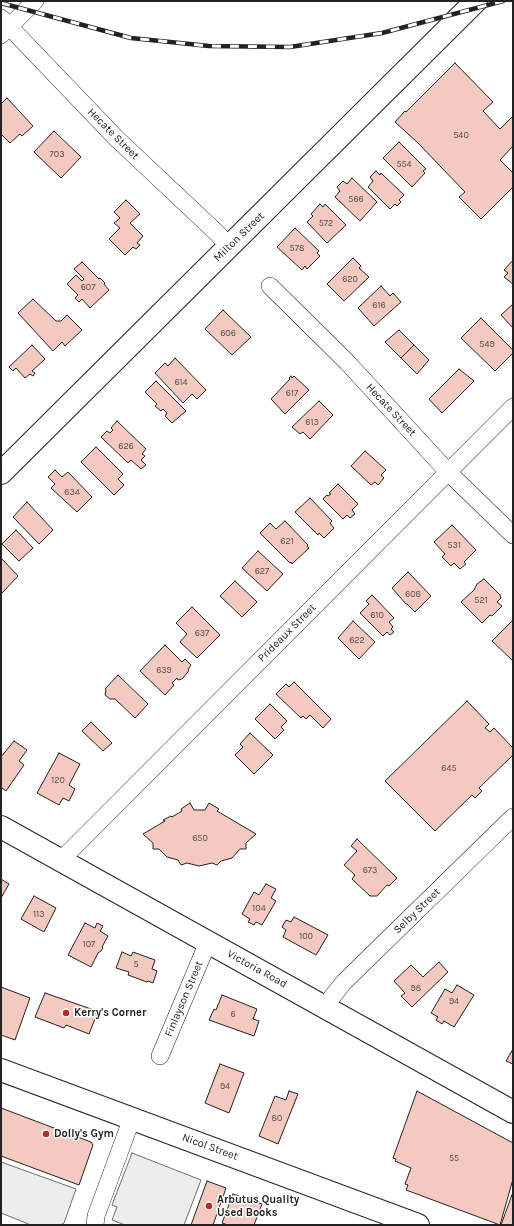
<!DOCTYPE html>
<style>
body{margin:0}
#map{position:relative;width:514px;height:1226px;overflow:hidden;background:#fff;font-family:Karla,sans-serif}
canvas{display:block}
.frame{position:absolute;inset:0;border:2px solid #222;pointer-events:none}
</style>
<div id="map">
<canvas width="514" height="1226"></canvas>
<div class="frame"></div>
</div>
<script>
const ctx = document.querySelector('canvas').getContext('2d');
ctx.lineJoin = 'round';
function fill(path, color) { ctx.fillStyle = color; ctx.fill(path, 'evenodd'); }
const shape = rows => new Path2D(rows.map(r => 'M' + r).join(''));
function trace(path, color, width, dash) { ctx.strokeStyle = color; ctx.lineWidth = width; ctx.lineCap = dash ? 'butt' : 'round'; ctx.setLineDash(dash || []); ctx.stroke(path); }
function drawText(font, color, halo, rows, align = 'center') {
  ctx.font = font + ' Karla,sans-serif'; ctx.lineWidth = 3; ctx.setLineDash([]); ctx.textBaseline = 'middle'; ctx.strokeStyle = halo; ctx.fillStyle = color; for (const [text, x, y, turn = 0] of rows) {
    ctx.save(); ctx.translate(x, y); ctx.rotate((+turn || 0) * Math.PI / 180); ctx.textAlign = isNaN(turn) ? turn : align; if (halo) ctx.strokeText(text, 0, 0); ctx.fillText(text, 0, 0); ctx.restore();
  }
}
const parking = shape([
 [132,1153,201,1180,184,1225,125,1225,112,1220,117,1207,112,1205,132,1153],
 [1,1162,76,1189,64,1223,60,1225,31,1225,1,1213,1,1162]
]);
fill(parking, '#ededed');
trace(parking, '#6f6f6f', 1);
const building = shape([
 [455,63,493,102,483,111,500,129,513,116,513,146,500,160,513,173,513,187,481,219,459,197,465,192,418,143,395,122,405,111,406,112,455,63],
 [7,98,33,126,22,136,20,134,10,143,1,134,1,104,7,98],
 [54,131,81,157,61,178,34,152,54,131],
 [399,142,426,169,423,171,425,173,412,187,383,158,399,142],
 [376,171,380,175,381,173,404,195,399,200,401,202,397,206,395,204,390,209,368,187,373,181,370,177,376,171],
 [352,178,377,202,360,221,335,197,340,191,337,187,343,181,347,184,352,178],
 [126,200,140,214,130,223,143,236,137,243,140,245,136,249,133,247,125,255,109,239,120,228,114,223,120,218,114,212,126,200],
 [320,204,323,207,325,204,346,225,327,243,307,222,313,216,311,214,320,204],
 [295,228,319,251,317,253,320,256,307,269,305,266,302,270,277,247,295,228],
 [353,258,361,266,359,268,369,277,344,301,327,284,353,258],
 [513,260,513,284,504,277,508,273,504,270,513,260],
 [82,262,99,279,100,278,105,283,104,284,109,290,90,308,82,299,79,302,75,298,78,295,67,284,76,275,82,281,84,279,74,269,82,262],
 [381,286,390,296,393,293,401,302,374,326,358,308,381,286],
 [33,299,56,321,61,321,67,315,82,330,65,346,62,342,53,351,18,313,33,299],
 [513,304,513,328,501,315,513,304],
 [223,310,251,337,232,355,205,329,223,310],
 [481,318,513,350,513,353,495,371,461,338,481,318],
 [399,330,414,345,401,358,385,342,399,330],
 [32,345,45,359,32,371,35,373,33,376,30,374,25,378,16,368,13,371,9,367,32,345],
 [414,345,429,360,417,374,401,358,414,345],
 [175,358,206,390,197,399,192,394,183,403,155,373,165,363,168,366,175,358],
 [459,369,474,381,442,413,429,399,459,369],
 [291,376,292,378,294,376,309,390,285,414,271,399,290,379,289,378,291,376],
 [156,381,186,411,172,423,165,416,167,413,163,409,161,411,155,406,157,404,145,392,156,381],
 [319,401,333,415,310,439,303,432,300,434,292,427,319,401],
 [117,421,146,449,142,454,145,456,141,460,146,465,141,469,131,460,128,463,101,437,107,431,110,433,113,430,111,428,117,421],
 [96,447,123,474,118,479,124,485,114,495,81,462,96,447],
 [365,451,386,470,381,475,384,478,378,485,375,482,371,485,351,466,365,451],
 [55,470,62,477,68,472,92,497,77,512,51,488,55,484,48,477,55,470],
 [338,484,358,504,352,510,355,514,350,518,347,515,343,519,323,499,327,495,328,496,331,494,329,493,338,484],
 [310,498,332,521,330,523,334,528,324,538,319,533,318,535,295,512,310,498],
 [27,502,53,530,39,544,13,517,27,502],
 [285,521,308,545,307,546,309,548,292,564,291,562,290,563,260,533,270,523,276,529,285,521],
 [452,525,476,550,464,562,466,564,460,569,454,563,451,566,442,557,445,554,434,542,452,525],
 [16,530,33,548,19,561,2,544,16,530],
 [258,551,283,574,267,591,242,568,258,551],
 [1,558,18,576,2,593,1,592,1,558],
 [408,572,431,596,415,612,407,604,406,604,392,588,408,572],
 [484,579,500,595,501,598,497,602,502,606,492,616,490,615,482,623,461,602,474,590,477,584,484,579],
 [235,581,257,602,242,617,220,596,235,581],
 [372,595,394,618,389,622,393,627,391,629,394,632,390,635,387,632,383,636,360,613,369,604,366,601,372,595],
 [192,607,220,635,197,658,180,642,187,634,176,623,192,607],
 [513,620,513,661,492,641,513,620],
 [353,621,375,642,359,659,338,638,353,621],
 [165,645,182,662,185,659,191,665,189,668,188,672,182,679,178,680,177,678,172,683,174,685,165,695,140,671,165,645],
 [118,675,148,704,135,718,115,699,110,699,105,695,106,690,105,689,118,675],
 [294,682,331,719,323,728,310,715,306,719,303,716,301,718,276,694,286,684,289,687,294,682],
 [467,701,489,724,485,728,490,732,494,728,513,748,513,755,479,788,482,791,475,798,472,795,435,831,385,781,467,701],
 [270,704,287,721,281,727,284,730,275,739,255,719,270,704],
 [91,722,112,743,103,751,82,731,91,722],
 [250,733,273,755,254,774,235,755,243,747,240,744,250,733],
 [14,741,27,750,19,761,24,765,6,791,1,787,1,757,14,741],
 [59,753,80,764,69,785,75,789,69,801,63,798,59,805,37,793,59,753],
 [190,803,194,810,205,810,209,803,219,809,217,811,256,834,246,843,246,849,240,849,232,858,221,861,217,865,212,863,199,866,187,863,181,865,178,860,167,857,159,849,153,849,153,843,143,834,165,821,163,820,171,816,172,817,182,811,181,809,190,803],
 [357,839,397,878,389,886,387,885,377,896,370,896,352,879,355,875,344,865,357,851,351,846,357,839],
 [1,879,9,884,1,898,1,879],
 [266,884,276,889,271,898,276,901,262,925,256,922,254,925,248,922,250,919,242,914,254,892,259,895,266,884],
 [34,896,56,908,44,932,21,919,34,896],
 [294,917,328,935,316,955,283,937,286,930,282,927,286,920,291,922,294,917],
 [85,923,95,928,97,923,103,926,100,931,108,936,102,947,103,948,100,952,99,952,98,953,91,967,68,955,85,923],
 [122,952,131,956,133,952,155,960,152,969,157,971,153,983,148,981,147,982,128,975,129,972,116,968,122,952],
 [439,962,448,972,412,1007,401,996,405,993,394,981,411,965,423,977,439,962],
 [457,985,474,995,454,1027,444,1021,442,1024,436,1020,438,1017,431,1013,445,989,452,993,457,985],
 [1,987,30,998,15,1040,1,1035,1,987],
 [45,993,94,1010,93,1012,97,1014,89,1034,66,1025,64,1028,35,1017,45,993],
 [222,995,257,1009,253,1019,259,1021,254,1036,209,1020,214,1009,216,1010,222,995],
 [513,1049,513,1064,506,1061,513,1049],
 [220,1064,244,1073,229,1113,205,1103,220,1064],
 [289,1091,298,1094,278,1144,259,1136,275,1096,286,1100,289,1091],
 [417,1091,513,1143,513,1179,500,1225,406,1190,408,1185,405,1184,411,1168,395,1161,396,1159,393,1158,417,1091],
 [1,1108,91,1142,93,1145,79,1185,1,1156,1,1108],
 [207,1181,226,1188,213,1225,191,1225,207,1181],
 [513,1192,513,1225,501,1225,513,1192],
 [233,1194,262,1204,254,1225,228,1225,222,1223,233,1194]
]);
fill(building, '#f3c9c0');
trace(building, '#222', 1);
const street = shape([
 [1,18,116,138,218,234,229,247],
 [1,35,35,1],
 [270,286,347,362,448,472,513,535],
 [61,860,513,407],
 [324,1007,344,982,513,817],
 [160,1056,208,942],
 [95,1225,96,1216,132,1118]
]);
const secondary = shape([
 [1,473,476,1],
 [1,827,513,1112]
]);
const highway = shape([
 [1,1070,418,1225]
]);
trace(street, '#222', 18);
trace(secondary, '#222', 24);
trace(highway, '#222', 24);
trace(street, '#fff', 17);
trace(secondary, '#fff', 22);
trace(highway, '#fff', 22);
const rail = shape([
 [1,3,131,38,209,46,290,47,382,33,503,1]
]);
trace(rail, '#222', 4.5);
trace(rail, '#fff', 3, [9]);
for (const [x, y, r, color] of [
 [66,1013,4,"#c62828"],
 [46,1134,4,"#c62828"],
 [209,1206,4,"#c62828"]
]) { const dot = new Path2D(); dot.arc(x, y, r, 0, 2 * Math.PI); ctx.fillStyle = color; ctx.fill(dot); trace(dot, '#fff', 1.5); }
drawText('9px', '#564c4a', null, [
 ["540",461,135],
 ["703",57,154],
 ["554",404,164],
 ["566",356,199],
 ["572",326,223],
 ["578",297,248],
 ["620",350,279],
 ["607",88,287],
 ["616",379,305],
 ["606",228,333],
 ["549",487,344],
 ["614",181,382],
 ["617",292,393],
 ["613",312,422],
 ["626",126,446],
 ["634",72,492],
 ["621",287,541],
 ["531",454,545],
 ["627",262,571],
 ["608",413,594],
 ["521",481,600],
 ["610",377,615],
 ["637",202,633],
 ["622",357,640],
 ["639",164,670],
 ["645",449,768],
 ["120",58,780],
 ["650",200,838],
 ["673",370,870],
 ["104",259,908],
 ["113",39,914],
 ["100",306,936],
 ["107",89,944],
 ["5",136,964],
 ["98",416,988],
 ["94",454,1001],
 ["6",233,1014],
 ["94",225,1086],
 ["80",277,1118],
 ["55",454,1158]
]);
drawText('11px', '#222', '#fff', [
 ["Hecate Street",113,134,45],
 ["Milton Street",239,237,-44],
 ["Hecate Street",391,410,47],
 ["Prideaux Street",287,633,-45],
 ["Selby Street",417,911,-44],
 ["Victoria Road",257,969,29],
 ["Finlayson Street",184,999,-67],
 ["Nicol Street",210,1147,20]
]);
drawText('bold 11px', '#222', '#fff', [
 ["Kerry's Corner",74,1013],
 ["Dolly's Gym",54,1134],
 ["Arbutus Quality",217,1200],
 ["Used Books",217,1213]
], 'left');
</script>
